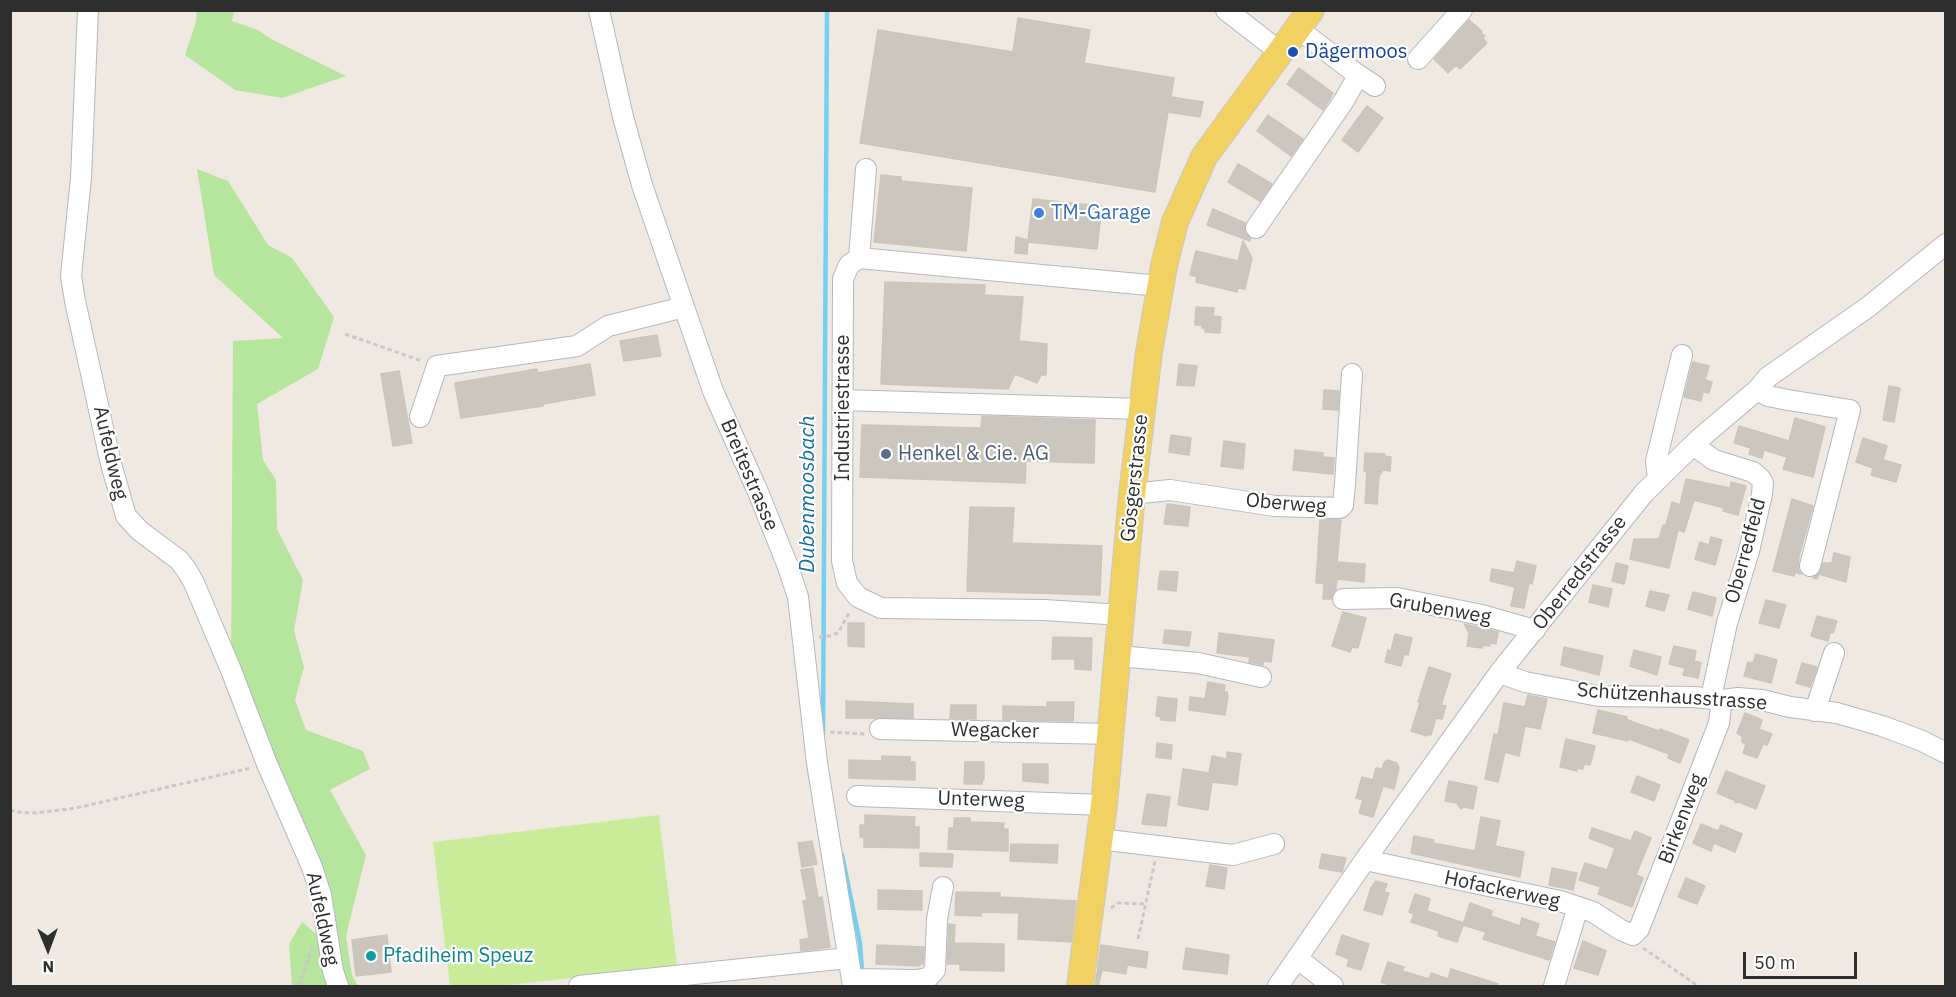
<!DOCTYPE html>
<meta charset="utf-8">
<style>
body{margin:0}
#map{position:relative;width:1956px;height:997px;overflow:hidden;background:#efe9e1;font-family:"IBM Plex Sans",sans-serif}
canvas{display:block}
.frame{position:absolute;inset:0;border:12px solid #2e2e2e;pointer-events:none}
.north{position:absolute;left:18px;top:919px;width:60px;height:60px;-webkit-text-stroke:4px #fff;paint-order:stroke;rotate:179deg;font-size:16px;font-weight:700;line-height:24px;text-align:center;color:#2e2e2e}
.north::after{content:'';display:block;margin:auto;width:21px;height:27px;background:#2e2e2e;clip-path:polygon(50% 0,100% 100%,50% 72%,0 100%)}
.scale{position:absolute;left:1743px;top:952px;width:114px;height:27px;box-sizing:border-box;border:3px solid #2e2e2e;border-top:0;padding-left:8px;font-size:18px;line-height:21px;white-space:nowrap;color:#2e2e2e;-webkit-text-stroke:4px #fff;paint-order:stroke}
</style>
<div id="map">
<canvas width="1956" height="997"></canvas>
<div class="frame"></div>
<div class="north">N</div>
<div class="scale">50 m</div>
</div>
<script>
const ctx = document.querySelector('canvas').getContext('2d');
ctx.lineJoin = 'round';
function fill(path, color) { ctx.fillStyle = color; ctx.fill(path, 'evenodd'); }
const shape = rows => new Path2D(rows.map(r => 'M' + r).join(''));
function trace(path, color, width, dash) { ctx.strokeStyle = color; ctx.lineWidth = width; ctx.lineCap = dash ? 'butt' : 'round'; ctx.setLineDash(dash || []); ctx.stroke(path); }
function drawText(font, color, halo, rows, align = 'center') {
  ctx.font = font + ' "IBM Plex Sans",sans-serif'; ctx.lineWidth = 4.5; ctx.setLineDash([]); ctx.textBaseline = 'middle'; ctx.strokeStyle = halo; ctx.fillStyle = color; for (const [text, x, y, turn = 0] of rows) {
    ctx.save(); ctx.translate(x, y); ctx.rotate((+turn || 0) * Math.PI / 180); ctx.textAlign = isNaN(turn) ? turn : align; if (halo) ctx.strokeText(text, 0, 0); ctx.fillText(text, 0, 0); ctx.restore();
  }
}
fill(shape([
 [197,11,234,11,232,21,258,30,271,39,346,76,282,98,235,90,185,55,196,21],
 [197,169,228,181,268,245,292,258,334,317,318,369,257,404,263,460,276,480,277,529,303,580,294,631,304,667,295,700,306,730,363,751,370,769,330,790,366,855,346,936,352,975,358,986,292,986,289,944,302,922,328,944,321,895,231,670,233,341,283,338,214,275]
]), '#b6e59e');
fill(shape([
 [659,815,677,966,500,986,450,986,433,842]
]), '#c9ec9a');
trace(shape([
 [823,734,827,10],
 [842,855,860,943,862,973]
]), '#75cff0', 4.5);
const building = shape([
 [1018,18,1090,30,1084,63,1174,78,1171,97,1203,102,1200,117,1168,112,1155,192,860,143,878,30,1013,52,1018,18],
 [1469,20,1482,31,1481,33,1485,36,1483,38,1487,43,1460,69,1456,65,1448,73,1434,59,1469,20],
 [1299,68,1333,93,1323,110,1287,84,1299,68],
 [1367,106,1383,118,1358,152,1342,140,1367,106],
 [1268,115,1303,139,1291,156,1257,131,1268,115],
 [1238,164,1272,184,1260,201,1228,182,1238,164],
 [881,175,901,177,901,181,972,188,966,251,874,242,881,175],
 [1033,199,1102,206,1097,249,1028,242,1027,254,1015,253,1016,237,1028,240,1033,199],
 [1213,209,1245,223,1245,233,1251,239,1250,241,1207,225,1213,209],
 [1243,241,1252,258,1245,289,1238,288,1237,292,1196,282,1197,277,1190,275,1196,251,1238,261,1243,241],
 [885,282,985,285,984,295,1023,297,1019,341,1047,344,1046,375,1041,375,1037,383,1015,374,1008,389,881,384,885,282],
 [1196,307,1214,308,1213,316,1221,317,1220,333,1205,332,1205,328,1202,328,1202,325,1195,325,1196,307],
 [657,335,661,356,624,361,620,341,657,335],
 [1693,362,1709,366,1705,380,1712,382,1709,393,1703,392,1701,401,1684,397,1693,362],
 [590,364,595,395,543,404,543,406,461,418,455,383,537,369,538,373,590,364],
 [1179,364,1197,366,1194,386,1177,385,1179,364],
 [399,371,412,443,393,446,381,374,399,371],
 [1889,386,1900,388,1894,422,1883,420,1889,386],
 [1324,390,1339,391,1338,410,1323,409,1324,390],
 [982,416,1095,420,1094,463,1026,461,1025,483,860,477,862,425,981,428,982,416],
 [1795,418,1825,427,1813,477,1783,469,1787,457,1764,450,1762,458,1749,454,1751,448,1734,443,1739,426,1789,441,1795,418],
 [1171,435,1191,438,1189,455,1169,452,1171,435],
 [1863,438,1887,446,1883,460,1901,465,1896,482,1871,475,1873,468,1856,462,1863,438],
 [1224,441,1245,444,1243,469,1221,466,1224,441],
 [1295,450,1323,453,1323,457,1334,458,1333,474,1293,470,1295,450],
 [1365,453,1385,454,1385,456,1391,457,1390,471,1383,470,1379,476,1377,504,1365,503,1367,471,1364,471,1365,453],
 [1686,479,1730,488,1731,482,1746,486,1738,515,1723,511,1724,508,1694,500,1684,532,1678,530,1669,568,1630,559,1634,539,1659,539,1663,525,1666,525,1672,502,1680,505,1686,479],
 [1792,499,1813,506,1799,556,1798,569,1801,574,1795,572,1794,576,1773,571,1792,499],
 [1167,504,1190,507,1188,526,1164,524,1167,504],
 [970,507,1014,508,1012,543,1102,546,1100,595,967,591,970,507],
 [1320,519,1341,520,1337,562,1365,564,1364,582,1337,579,1336,589,1331,599,1323,599,1324,583,1316,583,1320,519],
 [1711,537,1722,540,1715,565,1695,559,1700,542,1709,545,1711,537],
 [1834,553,1850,557,1846,582,1819,574,1817,579,1813,578,1819,574,1823,563,1832,563,1834,553],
 [1517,561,1536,566,1532,584,1529,583,1524,608,1511,606,1515,587,1490,581,1492,569,1514,573,1517,561],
 [1616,563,1628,566,1624,584,1612,581,1616,563],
 [1160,571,1178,572,1176,591,1158,589,1160,571],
 [1593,585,1612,589,1608,607,1589,602,1593,585],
 [1650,591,1669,595,1664,611,1646,606,1650,591],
 [1693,592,1716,598,1712,616,1688,609,1693,592],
 [1766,600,1786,605,1779,628,1759,623,1766,600],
 [1343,612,1366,618,1358,648,1352,647,1350,652,1332,646,1343,612],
 [1817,616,1837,621,1833,633,1830,632,1828,641,1811,636,1817,616],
 [848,623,864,623,864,647,848,646,848,623],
 [1464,624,1498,632,1496,644,1490,643,1490,646,1483,645,1482,648,1467,646,1469,633,1464,624],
 [1165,630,1191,632,1189,646,1163,643,1165,630],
 [1219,633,1274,640,1271,662,1263,661,1263,665,1249,662,1250,657,1217,653,1219,633],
 [1395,634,1412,638,1408,655,1404,654,1401,666,1385,662,1388,650,1391,651,1395,634],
 [1053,637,1092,638,1091,670,1075,669,1075,659,1052,659,1053,637],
 [1674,646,1696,651,1694,661,1701,663,1698,678,1683,675,1685,668,1669,664,1674,646],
 [1564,647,1603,656,1599,675,1561,665,1564,647],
 [1634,650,1661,657,1657,675,1630,666,1634,650],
 [1756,654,1777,660,1771,683,1744,676,1748,662,1753,663,1756,654],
 [1802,663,1817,667,1810,687,1796,683,1802,663],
 [1429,667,1451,674,1441,705,1446,706,1442,719,1436,718,1431,735,1427,734,1427,736,1411,731,1420,703,1418,702,1429,667],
 [1208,682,1225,685,1224,692,1227,692,1228,697,1225,715,1189,710,1190,697,1205,699,1208,682],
 [1528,695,1547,699,1540,729,1525,726,1519,756,1505,752,1498,782,1485,779,1494,734,1498,735,1504,703,1525,707,1528,695],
 [1158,697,1177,699,1175,721,1161,720,1161,717,1156,716,1158,697],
 [846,701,913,704,913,718,846,718,846,701],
 [1047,702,1074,702,1073,721,1003,720,1003,706,1047,707,1047,702],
 [951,705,976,705,976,719,950,719,951,705],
 [1598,710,1627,717,1626,719,1633,722,1659,731,1660,729,1689,740,1680,763,1668,758,1669,754,1629,739,1628,741,1593,733,1598,710],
 [1745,713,1762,720,1759,729,1772,734,1767,745,1763,744,1757,758,1743,753,1746,744,1742,742,1742,736,1737,733,1745,713],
 [1566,739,1595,746,1590,765,1584,764,1583,769,1578,768,1577,771,1560,767,1566,739],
 [1157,743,1172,745,1171,759,1156,757,1157,743],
 [1227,752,1241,754,1237,785,1212,782,1208,810,1178,805,1183,769,1209,773,1212,756,1227,759,1227,752],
 [882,756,910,757,910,762,915,762,915,780,849,778,849,760,882,761,882,756],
 [1387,760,1397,763,1399,768,1394,789,1383,786,1373,817,1359,813,1363,800,1356,798,1362,777,1373,780,1376,768,1382,769,1384,763,1387,760],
 [965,762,984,762,984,780,982,779,982,784,964,784,965,762],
 [1023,764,1048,764,1048,783,1023,781,1023,764],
 [1726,771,1765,786,1756,809,1739,802,1736,803,1734,800,1717,793,1726,771],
 [1637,776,1660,785,1654,801,1631,792,1637,776],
 [1449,781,1477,787,1473,809,1464,807,1461,809,1457,803,1445,801,1449,781],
 [1147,794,1170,797,1166,826,1142,824,1147,794],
 [865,815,915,817,914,827,919,827,919,848,864,847,864,837,860,837,860,825,865,825,865,815],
 [1481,817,1500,821,1495,846,1524,852,1520,877,1411,853,1414,836,1434,840,1433,843,1475,851,1481,817],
 [954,818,970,818,970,822,1004,823,1003,829,1008,829,1008,851,948,849,949,828,954,828,954,818],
 [1701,824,1718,831,1721,825,1742,834,1735,852,1714,843,1711,851,1693,843,1701,824],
 [1592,828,1631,841,1635,831,1651,838,1636,875,1643,878,1632,907,1598,894,1601,887,1579,880,1585,863,1607,870,1615,848,1589,838,1592,828],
 [812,841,817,864,802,867,798,843,812,841],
 [1011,844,1058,845,1057,863,1010,861,1011,844],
 [920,853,953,854,952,867,920,866,920,853],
 [1322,854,1346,858,1342,872,1319,868,1322,854],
 [1210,865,1227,868,1224,889,1206,886,1210,865],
 [813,868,818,898,822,897,830,947,801,951,800,940,809,938,803,901,807,900,801,870,813,868],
 [1552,868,1577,873,1573,890,1549,885,1552,868],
 [1686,878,1705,886,1697,904,1678,897,1686,878],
 [1376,881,1387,884,1384,892,1389,893,1382,915,1364,910,1371,888,1376,881],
 [878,890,922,891,922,910,878,909,878,890],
 [956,892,1000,893,1000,897,1076,901,1071,942,1018,939,1019,913,981,912,981,916,955,915,956,892],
 [1415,894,1430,899,1427,911,1464,923,1457,942,1438,936,1439,931,1411,922,1414,914,1409,912,1415,894],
 [1470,903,1492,911,1491,916,1520,926,1522,918,1539,924,1535,936,1555,942,1549,960,1483,939,1486,932,1463,925,1470,903],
 [949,924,955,925,954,943,1004,944,1004,971,960,970,960,964,947,964,949,924],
 [387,935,391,972,356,976,352,940,387,935],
 [1342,935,1369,944,1361,970,1347,966,1349,959,1336,954,1342,935],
 [1583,941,1606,951,1598,975,1574,968,1583,941],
 [877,945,924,947,923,964,920,964,920,966,876,964,877,945],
 [1101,945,1148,952,1146,968,1127,965,1126,974,1102,970,1098,987,1095,987,1101,945],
 [1186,948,1229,955,1227,974,1183,969,1186,948],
 [1388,962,1404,967,1402,971,1429,979,1431,973,1448,979,1451,969,1498,984,1497,987,1394,987,1381,982,1388,962]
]);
fill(building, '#cbc7bf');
trace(building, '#cbc5ba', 1.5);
const minor = shape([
 [88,10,81,178,71,276,75,301,111,464,126,516,140,531,179,560,186,569,194,583,231,670,267,764,312,867,321,895,333,971,338,986],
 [599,10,623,117,642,185,713,391,758,492,787,564,798,597,817,763,853,986],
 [1226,10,1280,52],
 [1297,28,1354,72,1375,86],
 [1418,59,1462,10],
 [1256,228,1343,102,1354,83,1358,75],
 [859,258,866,169],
 [1757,390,1768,396,1788,400,1850,410,1810,566],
 [843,400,1142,409],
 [420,417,437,366,577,346,608,326,684,307],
 [1693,445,1714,460,1753,472,1760,478,1763,483,1762,494,1749,551,1727,623,1711,698],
 [1658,479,1656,461,1682,355],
 [1132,494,1170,490,1275,506,1340,508,1343,505,1345,484,1352,374],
 [1343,599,1397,598,1482,615,1535,630],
 [1122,615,1044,610,881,608,858,597,847,583,842,561,843,279,849,265,859,258,1160,286],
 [1118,656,1198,663,1261,677],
 [1500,673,1525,682,1599,696,1694,697,1722,700,1738,698,1762,700,1790,707,1837,713,1882,726,1920,740,1946,753],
 [1815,711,1834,653],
 [880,729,1111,734],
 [857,796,1104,805],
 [1099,839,1233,855,1274,844],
 [1365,860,1560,901,1593,912,1621,930,1633,935,1639,929,1719,723,1722,700],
 [1298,959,1333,986],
 [852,979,916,980,928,978,935,970,937,919,943,887],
 [579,986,848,958],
 [1278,986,1365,860,1500,672,1644,493,1698,440,1757,390,1768,377,1868,307,1946,244],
 [1554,986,1578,907]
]);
const major = shape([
 [1080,986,1104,805,1132,494,1149,352,1164,266,1175,222,1204,157,1311,10]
]);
trace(minor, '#b4b7c1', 22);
trace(major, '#c9c9c9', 28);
trace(shape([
 [345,334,422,361],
 [819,637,829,636,838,633,850,611],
 [830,732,865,734],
 [10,810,17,812,36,813,76,808,251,768],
 [1111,908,1118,903,1145,904],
 [1138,939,1155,861],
 [1643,948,1698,986],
 [299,986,312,947]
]), '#c9c9c9', 3, [4.5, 3]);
trace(minor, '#fff', 20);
trace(major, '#f2d163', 26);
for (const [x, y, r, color] of [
 [1293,52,6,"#1a4fb4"],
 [1039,213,6,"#3f7fe0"],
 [886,454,6,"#5c6f8a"],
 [371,956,6,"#0f9aa8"]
]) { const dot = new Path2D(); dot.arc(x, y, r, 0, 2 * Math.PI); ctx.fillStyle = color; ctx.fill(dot); trace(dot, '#fff', 2); }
drawText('20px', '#164399', '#fff', [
 ["Dägermoos",1305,52]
], 'left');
drawText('20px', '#366cbe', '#fff', [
 ["TM-Garage",1051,213]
], 'left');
drawText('20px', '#2e2e2e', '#fff', [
 ["Industriestrasse",843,408,-90],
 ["Aufeldweg",110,453,77],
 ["Breitestrasse",749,475,67],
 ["Gösgerstrasse",1135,478,-84],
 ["Oberweg",1286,504,5],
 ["Oberredfeld",1746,551,-75],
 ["Oberredstrasse",1580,573,-52],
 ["Grubenweg",1440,609,10],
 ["Schützenhausstrasse",1672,697,4],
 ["Wegacker",995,731,1],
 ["Unterweg",981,800,2],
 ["Birkenweg",1682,819,-69],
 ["Hofackerweg",1502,890,12],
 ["Aufeldweg",322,919,78]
]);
drawText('20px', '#4e5e75', '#fff', [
 ["Henkel & Cie. AG",898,454]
], 'left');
drawText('20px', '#0d838f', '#fff', [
 ["Pfadiheim Speuz",383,956]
], 'left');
drawText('italic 21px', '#0d6fa3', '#fff', [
 ["Dubenmoosbach",808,494,-90]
]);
</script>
